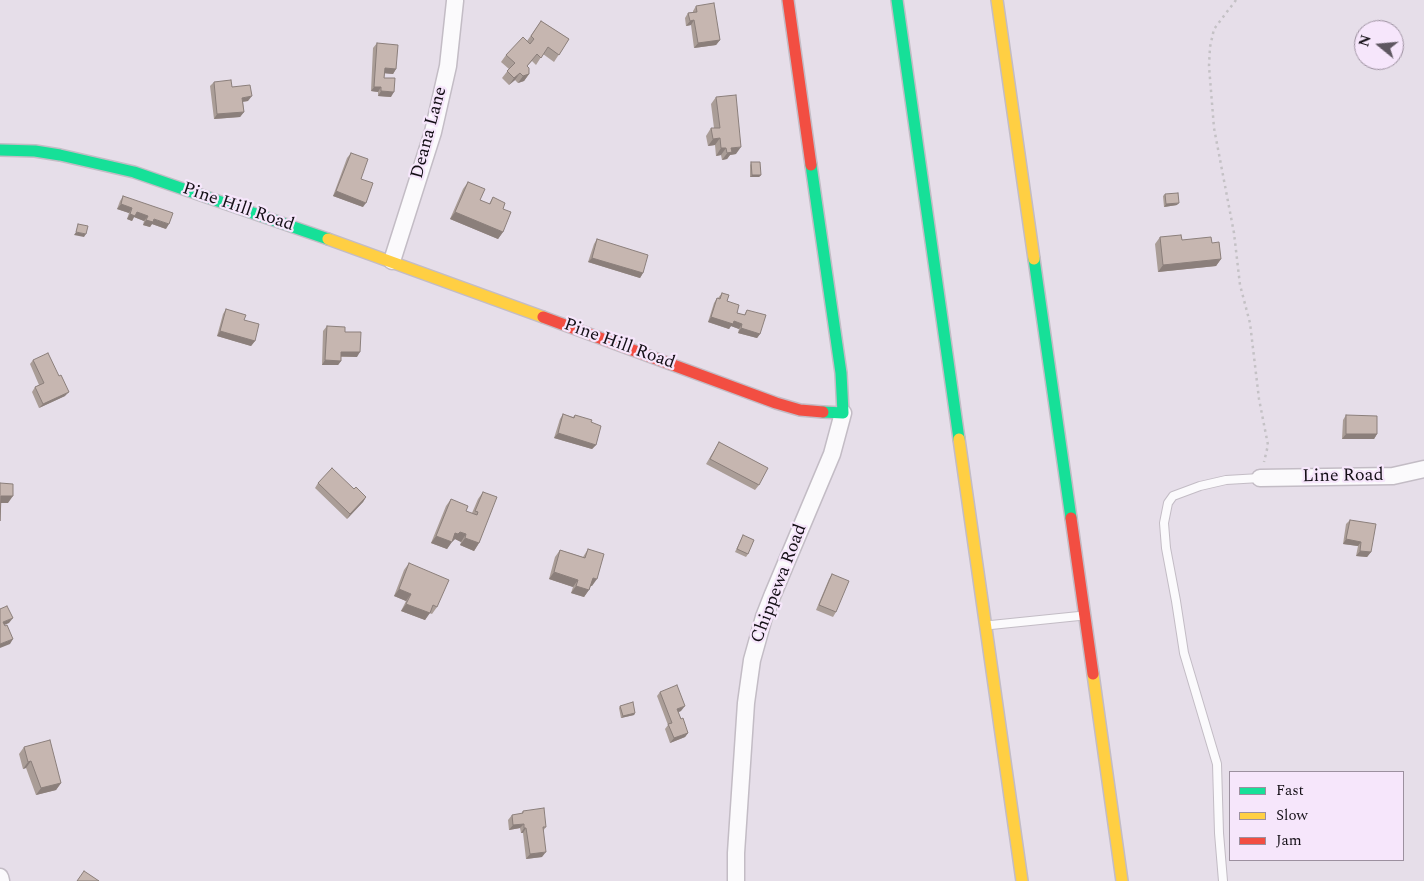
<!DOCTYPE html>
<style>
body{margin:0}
#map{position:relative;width:1424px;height:881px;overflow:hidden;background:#e6dee9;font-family:Spectral,serif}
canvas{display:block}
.legend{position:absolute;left:1229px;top:771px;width:175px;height:90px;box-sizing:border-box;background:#f6e6fb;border:1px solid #9c909f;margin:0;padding:6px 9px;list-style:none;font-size:15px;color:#140f16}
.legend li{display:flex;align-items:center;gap:10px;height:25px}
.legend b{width:25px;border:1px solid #9c909f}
.north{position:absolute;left:1354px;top:20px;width:50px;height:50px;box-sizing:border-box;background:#f6e6fb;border:1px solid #9c909f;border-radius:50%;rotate:287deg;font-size:14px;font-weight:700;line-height:20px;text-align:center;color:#140f16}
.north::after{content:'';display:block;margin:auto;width:18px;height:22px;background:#5e5760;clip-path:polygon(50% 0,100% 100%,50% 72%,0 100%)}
</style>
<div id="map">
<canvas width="1424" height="881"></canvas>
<ul class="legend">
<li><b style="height:6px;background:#16e098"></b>Fast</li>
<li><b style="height:6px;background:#ffcf43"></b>Slow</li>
<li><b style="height:6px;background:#f24e42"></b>Jam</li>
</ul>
<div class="north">N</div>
</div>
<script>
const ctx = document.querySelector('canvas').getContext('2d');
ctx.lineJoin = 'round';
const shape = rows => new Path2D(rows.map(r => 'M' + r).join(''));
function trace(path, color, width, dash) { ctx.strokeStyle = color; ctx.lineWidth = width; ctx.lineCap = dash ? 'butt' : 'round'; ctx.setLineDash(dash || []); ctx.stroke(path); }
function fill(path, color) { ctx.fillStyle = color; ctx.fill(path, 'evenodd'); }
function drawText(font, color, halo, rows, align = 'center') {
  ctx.font = font + ' Spectral,serif'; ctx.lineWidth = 4.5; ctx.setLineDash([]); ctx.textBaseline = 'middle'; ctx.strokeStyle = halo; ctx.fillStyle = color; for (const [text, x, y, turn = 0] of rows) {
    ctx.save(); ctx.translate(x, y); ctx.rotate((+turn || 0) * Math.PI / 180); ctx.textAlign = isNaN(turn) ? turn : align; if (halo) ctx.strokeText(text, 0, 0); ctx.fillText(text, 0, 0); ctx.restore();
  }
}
const lane = shape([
 [991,625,1079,616],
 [1223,881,1219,833,1217,764,1184,653,1176,601,1166,548,1164,523,1168,503,1173,496,1200,486,1226,480,1260,478]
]);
const street = shape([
 [392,261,433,132,448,66,455,1],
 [1260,478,1393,476,1424,469],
 [0,877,1,881],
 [736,881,736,853,746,703,752,660,764,617,773,594,832,454,843,413]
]);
const fast = shape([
 [897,0,959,439],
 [0,150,35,151,60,155,134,172,328,239],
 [811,165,841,373,843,413,823,412],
 [1034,259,1071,518]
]);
const slow = shape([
 [997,0,1034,259],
 [328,239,543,317],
 [959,439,1022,881],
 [1093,674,1122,881]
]);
const jam = shape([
 [788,0,811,165],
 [543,317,776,403,800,410,823,412],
 [1071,518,1093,674]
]);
trace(lane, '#c3bcc5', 10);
trace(street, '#c3bcc5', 19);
trace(fast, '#c3bcc5', 14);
trace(slow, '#c3bcc5', 14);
trace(jam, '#c3bcc5', 14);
trace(shape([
 [1236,0,1214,29,1210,47,1209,66,1214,128,1234,233,1240,285,1250,323,1259,399,1268,445,1264,462]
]), '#c4c1c5', 2.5, [2.5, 4]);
trace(lane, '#fbfafc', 8);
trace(street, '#fbfafc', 16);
trace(fast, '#16e098', 11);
trace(slow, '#ffcf43', 11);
trace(jam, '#f24e42', 11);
fill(shape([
 [696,6,720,40,716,45,694,48,691,25,686,26,685,18,688,13,693,12,693,11],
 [541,21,569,39,554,62,543,54,536,65,532,61,527,66,529,74,524,81,518,83,515,80,509,85,502,78,509,69,501,62,506,55,527,41],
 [377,43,396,69,393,74,385,73,384,78,391,97,378,96,378,92,371,91,373,48],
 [214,82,232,87,248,101,243,102,244,112,240,117,214,119,210,86],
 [716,97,736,154,730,155,727,159,722,160,721,155,716,156,715,145,708,146,706,136,711,128,714,128,711,104],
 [351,153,363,207,333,196,347,158],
 [751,162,761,175,759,177,750,177,750,165],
 [468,182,480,200,489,204,493,197,503,209,503,232,498,239,450,219,463,189],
 [1165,194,1177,205,1164,207,1163,196],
 [123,196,166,229,152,224,150,227,143,225,144,221,134,217,132,221,127,219,129,213,117,209,120,201],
 [1160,237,1182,240,1212,243,1221,259,1216,266,1158,272,1155,244],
 [597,239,643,273,640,278,588,262,594,244],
 [722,293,727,301,737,313,744,315,747,310,760,334,757,338,738,333,739,329,731,326,729,329,708,322,714,303,717,298,718,298],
 [226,309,244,320,255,341,251,346,217,336,223,314],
 [327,326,345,332,357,357,341,357,341,361,338,365,322,365,323,331],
 [33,360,59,376,65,396,39,408,32,392,35,387,39,385,30,364],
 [563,414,573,417,575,415,591,422,596,445,592,449,554,438,560,419],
 [1346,415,1377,434,1374,439,1342,439,1343,420],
 [719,442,759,485,755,490,706,464],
 [318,483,366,497,363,502,347,519,315,488],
 [483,492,479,543,474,551,460,545,461,542,455,539,453,541,452,541,447,549,431,543,446,506,451,499,466,511,472,513,478,499],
 [1350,520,1371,552,1367,557,1356,556,1358,546,1343,544,1346,524],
 [743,535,748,554,746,557,735,552],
 [588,549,592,586,591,586,584,597,571,593,573,587,549,579,555,557,560,550,583,557],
 [409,563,437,607,432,614,429,613,425,620,401,611,406,601,394,596,404,570],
 [832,574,836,612,833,617,816,610,829,579],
 [660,692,681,711,678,712,681,719,688,733,685,737,670,743,665,729,668,725,657,696],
 [620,706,635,713,634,715,621,718,619,708],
 [24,747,61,783,56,790,36,795,26,768,23,769,19,754],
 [523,811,546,827,543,831,542,857,526,859,523,833,521,833,520,828,509,830,508,820,512,815,521,814]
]), '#aa9d97');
fill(shape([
 [694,20,691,25,686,26,690,21],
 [720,40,716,45,694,48,698,43],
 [385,68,396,69,393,74,381,73],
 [520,73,515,80,509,85,514,78],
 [529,74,524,81,518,83,523,76],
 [374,87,381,87,378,92,371,91],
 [381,91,394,92,391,97,378,96],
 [252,96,248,101,239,102,242,98],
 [244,112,240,117,214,119,217,114],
 [720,138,715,145,708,146,713,139],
 [741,147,736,154,730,155,727,159,722,160,731,148],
 [721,148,726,148,721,155,716,156],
 [752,175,761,175,759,177,750,177],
 [336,191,366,203,363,207,333,196],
 [1179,203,1177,205,1164,207,1166,204],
 [121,204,132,208,129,213,117,209],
 [137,212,148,216,144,221,134,217,132,221,127,219,130,214],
 [455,212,503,232,498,239,450,219],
 [154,219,169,224,166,229,152,224,150,227,143,225,146,220],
 [76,232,86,234,84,237,74,235],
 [592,258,643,273,640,278,588,262],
 [1221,259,1216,266,1158,272,1163,265],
 [711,317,734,321,742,324,739,329,731,326,729,329,708,322],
 [741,328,760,334,757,338,738,333],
 [220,331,255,341,251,346,217,336],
 [341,352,360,352,357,357,338,356],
 [325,360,341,361,338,365,322,365],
 [69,392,65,396,39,408,43,404],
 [558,433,596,445,592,449,554,438],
 [1346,434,1377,434,1374,439,1342,439],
 [1,496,13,496,8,503,0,503],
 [366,497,363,502,347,519,350,514],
 [460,532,466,534,461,542,455,539,453,541,450,540,455,533],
 [436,536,452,542,447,549,431,543],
 [465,538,479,543,474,551,460,545],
 [1346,539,1361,542,1358,546,1343,544],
 [1360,551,1371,552,1367,557,1356,556],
 [554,572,578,580,573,587,549,579],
 [593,578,597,579,592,586,588,585],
 [576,586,589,590,584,597,571,593],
 [399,589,411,594,406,601,394,596],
 [406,604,430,613,425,620,401,611],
 [13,618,9,623,0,627,3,622],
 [13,639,10,644,0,648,0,644],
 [685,706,681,711,674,714,677,709],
 [635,713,634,715,621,718,623,716],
 [688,733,685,737,670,743,674,738],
 [31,761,26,768,23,769,28,762],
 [61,783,56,790,36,795,41,788],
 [524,824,520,828,509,830,513,825],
 [524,828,526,828,523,833,521,833],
 [546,852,542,857,526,859,530,854]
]), '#8b7f7b');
const building = shape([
 [714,3,720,40,698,43,694,20,690,21,688,13,697,12,696,6,714,3],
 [541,21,569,39,559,55,548,47,541,58,537,54,527,66,529,68,529,74,523,76,520,73,514,78,507,71,515,63,506,55,523,37,530,44,534,39,531,36,541,21],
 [377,43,398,45,396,69,385,68,384,78,395,78,394,92,381,91,381,87,374,87,377,43],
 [231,80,232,87,250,85,252,96,242,98,244,112,217,114,214,82,231,80],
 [736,95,741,147,731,148,732,152,727,153,726,148,721,148,720,138,713,139,711,128,720,128,716,97,736,95],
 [351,153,368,159,361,179,373,183,366,203,336,191,351,153],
 [751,162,760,162,761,175,752,175,751,162],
 [468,182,485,189,480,200,490,204,493,197,505,203,503,209,511,212,503,232,455,212,468,182],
 [1178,193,1179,203,1166,204,1165,194,1178,193],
 [123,196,173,213,169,224,154,219,153,222,146,220,148,216,137,212,135,216,130,214,132,208,121,204,123,196],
 [78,224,88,226,86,234,76,232,78,224],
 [1181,235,1182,240,1211,237,1212,243,1219,242,1221,259,1163,265,1160,237,1181,235],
 [597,239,648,255,643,273,592,258,597,239],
 [722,293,729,295,727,301,739,305,737,313,745,315,747,310,766,315,760,334,741,328,742,324,734,321,733,324,711,317,717,298,720,299,722,293],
 [226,309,246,315,244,320,259,324,255,341,220,331,226,309],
 [327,326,345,327,345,332,361,332,360,352,341,352,341,361,325,360,327,326],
 [48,353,59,376,61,375,69,392,43,404,35,387,44,383,33,360,48,353],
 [563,414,574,418,575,415,592,420,591,422,601,426,596,445,558,433,563,414],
 [1346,415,1377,416,1377,434,1346,434,1346,415],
 [719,442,768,468,759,485,710,459,719,442],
 [332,468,354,489,356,487,366,497,350,514,318,483,332,468],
 [0,483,13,484,13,496,1,496,0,521,0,483],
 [483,492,497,497,479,543,465,538,466,534,460,532,458,534,455,533,452,542,436,536,451,499,468,506,466,511,477,515,478,512,475,511,483,492],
 [1350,520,1376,524,1371,552,1360,551,1361,542,1346,539,1350,520],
 [743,535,754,540,748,554,737,549,743,535],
 [588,549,604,554,597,579,593,578,589,590,576,586,578,580,554,572,560,550,585,558,588,549],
 [409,563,449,580,437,607,433,605,430,613,406,604,411,594,399,589,409,563],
 [832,574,849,581,836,612,819,605,832,574],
 [7,606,13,618,3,622,5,626,7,625,13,639,0,644,0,609,7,606],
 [677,685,685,706,677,709,681,719,683,718,688,733,674,738,668,724,672,723,660,692,677,685],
 [633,702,635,713,623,716,620,706,633,702],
 [50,740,61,783,41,788,31,761,28,762,24,747,50,740],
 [544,808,546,827,543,827,546,852,530,854,526,828,524,828,524,824,513,825,512,815,523,813,523,811,544,808],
 [84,871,99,881,77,881,84,871]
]);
fill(building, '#c6b6b0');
trace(building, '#8b7f7b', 1);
drawText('18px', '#140f16', '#f6e6fb', [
 ["Deana Lane",430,133,-75],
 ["Pine Hill Road",238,208,19],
 ["Pine Hill Road",619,345,20],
 ["Line Road",1343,477,-1],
 ["Chippewa Road",780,584,-69]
]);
</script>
